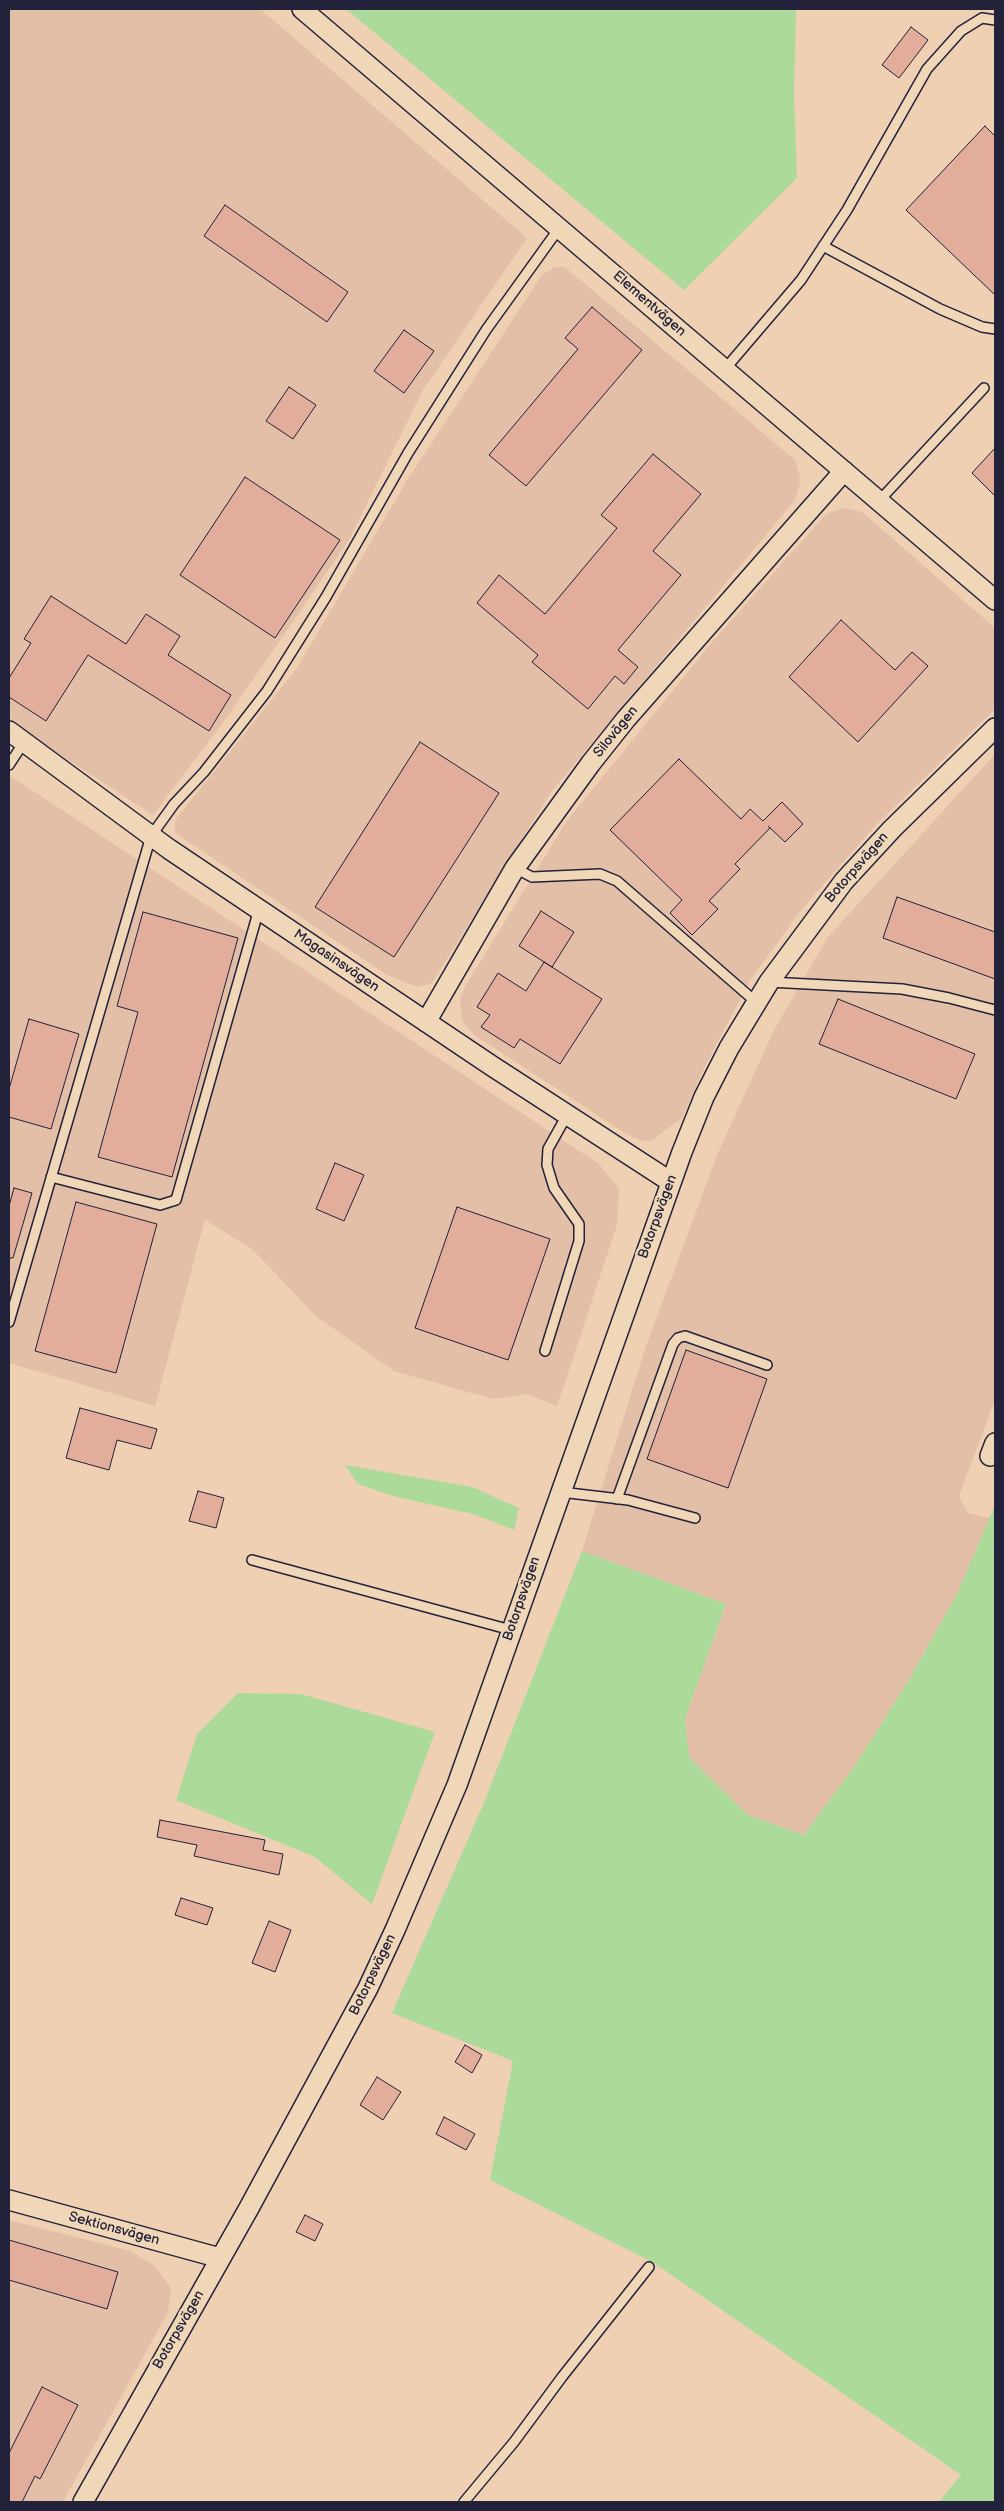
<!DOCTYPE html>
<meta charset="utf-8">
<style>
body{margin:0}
#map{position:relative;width:1004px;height:2511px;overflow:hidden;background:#efd0b3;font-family:"Balsamiq Sans",sans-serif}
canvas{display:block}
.frame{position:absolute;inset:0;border:10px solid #22223b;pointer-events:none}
</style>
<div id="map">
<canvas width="1004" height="2511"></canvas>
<div class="frame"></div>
</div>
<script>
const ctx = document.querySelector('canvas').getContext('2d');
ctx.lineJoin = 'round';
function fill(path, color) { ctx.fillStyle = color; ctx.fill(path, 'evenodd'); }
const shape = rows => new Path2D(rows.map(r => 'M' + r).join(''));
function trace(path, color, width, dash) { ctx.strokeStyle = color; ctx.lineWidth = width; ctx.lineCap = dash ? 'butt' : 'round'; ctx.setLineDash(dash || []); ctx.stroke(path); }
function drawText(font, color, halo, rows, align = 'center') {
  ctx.font = font + ' "Balsamiq Sans",sans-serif'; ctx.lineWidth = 5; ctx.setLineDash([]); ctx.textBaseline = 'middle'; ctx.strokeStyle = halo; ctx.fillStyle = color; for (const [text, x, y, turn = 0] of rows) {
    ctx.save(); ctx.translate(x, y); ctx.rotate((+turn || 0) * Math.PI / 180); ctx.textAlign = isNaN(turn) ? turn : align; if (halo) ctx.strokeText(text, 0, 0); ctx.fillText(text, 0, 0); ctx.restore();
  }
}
fill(shape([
 [9,9,260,9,527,238,423,390,349,540,230,713,153,815,41,742,9,717],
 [555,267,565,267,795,460,801,480,795,500,552,791,432,983,417,987,387,975,175,833,175,820,297,668,406,482,542,275],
 [846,508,862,512,995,628,995,709,876,825,801,910,751,979,706,1064,682,1118,652,1140,642,1141,626,1134,473,1034,462,1020,460,999,466,985,566,822,713,641,827,513],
 [995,754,995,1400,959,1496,968,1513,990,1518,958,1592,910,1678,856,1764,804,1835,748,1815,689,1757,685,1719,726,1604,582,1551,645,1349,717,1155,774,1030,828,937],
 [9,775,599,1164,619,1189,617,1225,557,1406,527,1394,493,1399,394,1371,316,1316,252,1249,205,1220,155,1406,9,1363],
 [9,2220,127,2250,154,2265,171,2288,168,2312,63,2502,9,2502]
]), '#e3bfa7');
fill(shape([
 [346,9,796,9,794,95,797,178,684,290],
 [345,1465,472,1487,519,1508,514,1530,473,1514,393,1496,358,1484],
 [995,1505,995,2502,939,2502,961,2475,654,2263,490,2180,513,2061,392,2013,483,1805,582,1551,726,1604,685,1719,689,1757,748,1815,804,1835,856,1764,910,1678,958,1592],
 [238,1693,301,1694,435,1732,372,1904,315,1857,176,1800,197,1734]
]), '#acda9a');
const building = shape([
 [911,27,928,40,899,78,882,65,911,27],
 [985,126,995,136,995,295,906,210,985,126],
 [225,205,348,292,327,322,204,236,225,205],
 [592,307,642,350,526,486,489,455,578,349,565,338,592,307],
 [404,330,434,351,404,393,374,371,404,330],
 [289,387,316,405,293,439,266,421,289,387],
 [995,448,995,496,972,473,995,448],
 [653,454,701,494,653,551,681,575,618,650,638,667,624,684,615,676,588,709,532,662,538,655,477,603,499,575,545,614,617,528,601,515,653,454],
 [245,477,340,540,275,638,180,575,245,477],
 [51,596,126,644,146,614,180,636,168,655,231,695,209,731,88,655,46,721,9,697,9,678,31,643,24,639,51,596],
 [841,620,895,670,912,652,928,666,858,742,789,677,841,620],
 [420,742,499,793,394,957,315,907,420,742],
 [679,759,741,819,750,809,763,821,782,802,803,824,785,842,768,826,770,828,735,864,740,869,709,901,718,909,692,935,670,913,682,900,610,830,679,759],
 [897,897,995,932,995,979,883,938,897,897],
 [541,911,574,932,552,967,519,946,541,911],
 [143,912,238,938,172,1177,98,1157,138,1012,117,1006,143,912],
 [544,962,602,999,560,1064,520,1039,514,1048,481,1027,490,1015,477,1007,498,973,526,991,544,962],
 [838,999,975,1054,956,1099,819,1044,838,999],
 [29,1019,79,1034,51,1129,9,1117,9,1089,29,1019],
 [335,1163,364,1175,344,1221,316,1209,335,1163],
 [14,1188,32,1193,13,1258,9,1258,9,1206,14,1188],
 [76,1202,157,1224,116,1373,35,1351,76,1202],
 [457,1207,550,1239,508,1360,415,1328,457,1207],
 [686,1350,767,1379,728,1488,647,1459,686,1350],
 [80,1408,157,1429,151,1449,117,1440,109,1470,66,1458,80,1408],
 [198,1491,224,1498,216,1528,189,1521,198,1491],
 [160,1820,265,1840,263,1850,283,1854,279,1875,194,1856,197,1845,157,1837,160,1820],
 [181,1898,213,1908,207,1925,175,1915,181,1898],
 [269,1921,291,1930,275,1972,252,1963,269,1921],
 [465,2045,482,2055,472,2073,455,2062,465,2045],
 [377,2077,401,2092,383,2120,360,2105,377,2077],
 [444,2117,475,2134,466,2150,436,2134,444,2117],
 [305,2215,323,2224,315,2241,296,2232,305,2215],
 [9,2240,118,2272,107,2309,9,2280,9,2240],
 [42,2387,78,2405,40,2479,35,2476,22,2502,9,2502,9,2453,42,2387]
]);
fill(building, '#e2ad9b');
trace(building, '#22223b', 1);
const lane = shape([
 [823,246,940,309,982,327,995,329],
 [725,369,801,280,847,210,927,69,961,31,982,18,995,20],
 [879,501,984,388],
 [9,765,24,742],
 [515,868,532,877,600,874,617,881,756,1002],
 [769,982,902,989,949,998,995,1010],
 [51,1177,160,1205,176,1200,259,909],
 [9,1322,151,836,174,804,204,772,267,691,326,597,408,453,486,330,560,227],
 [545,1351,579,1241,579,1224,554,1188,547,1165,548,1149,567,1115],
 [561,1492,628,1500,695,1518],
 [617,1499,673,1344,678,1338,685,1336,767,1365],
 [252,1560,511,1630],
 [464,2502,514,2442,562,2377,649,2267]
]);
const street = shape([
 [302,9,995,600],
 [9,731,169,849,492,1066,671,1182],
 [426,1022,515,868,591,763,626,719,844,471],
 [990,1456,995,1443],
 [9,2200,220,2258],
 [83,2502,249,2208,368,1988,395,1930,457,1785,682,1152,704,1097,729,1048,769,982,844,881,892,829,995,728]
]);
trace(lane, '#22223b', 12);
trace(street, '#22223b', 22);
trace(lane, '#f0d7b8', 9);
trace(street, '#f0d7b8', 19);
drawText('14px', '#22223b', '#f0d7b8', [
 ["Elementvägen",649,304,41],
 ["Silovägen",616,732,-51],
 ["Botorpsvägen",857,868,-49],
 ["Magasinsvägen",336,961,34],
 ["Botorpsvägen",658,1217,-70],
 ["Botorpsvägen",522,1599,-71],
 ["Botorpsvägen",373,1975,-64],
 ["Sektionsvägen",114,2229,15],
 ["Botorpsvägen",179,2330,-60]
]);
</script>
